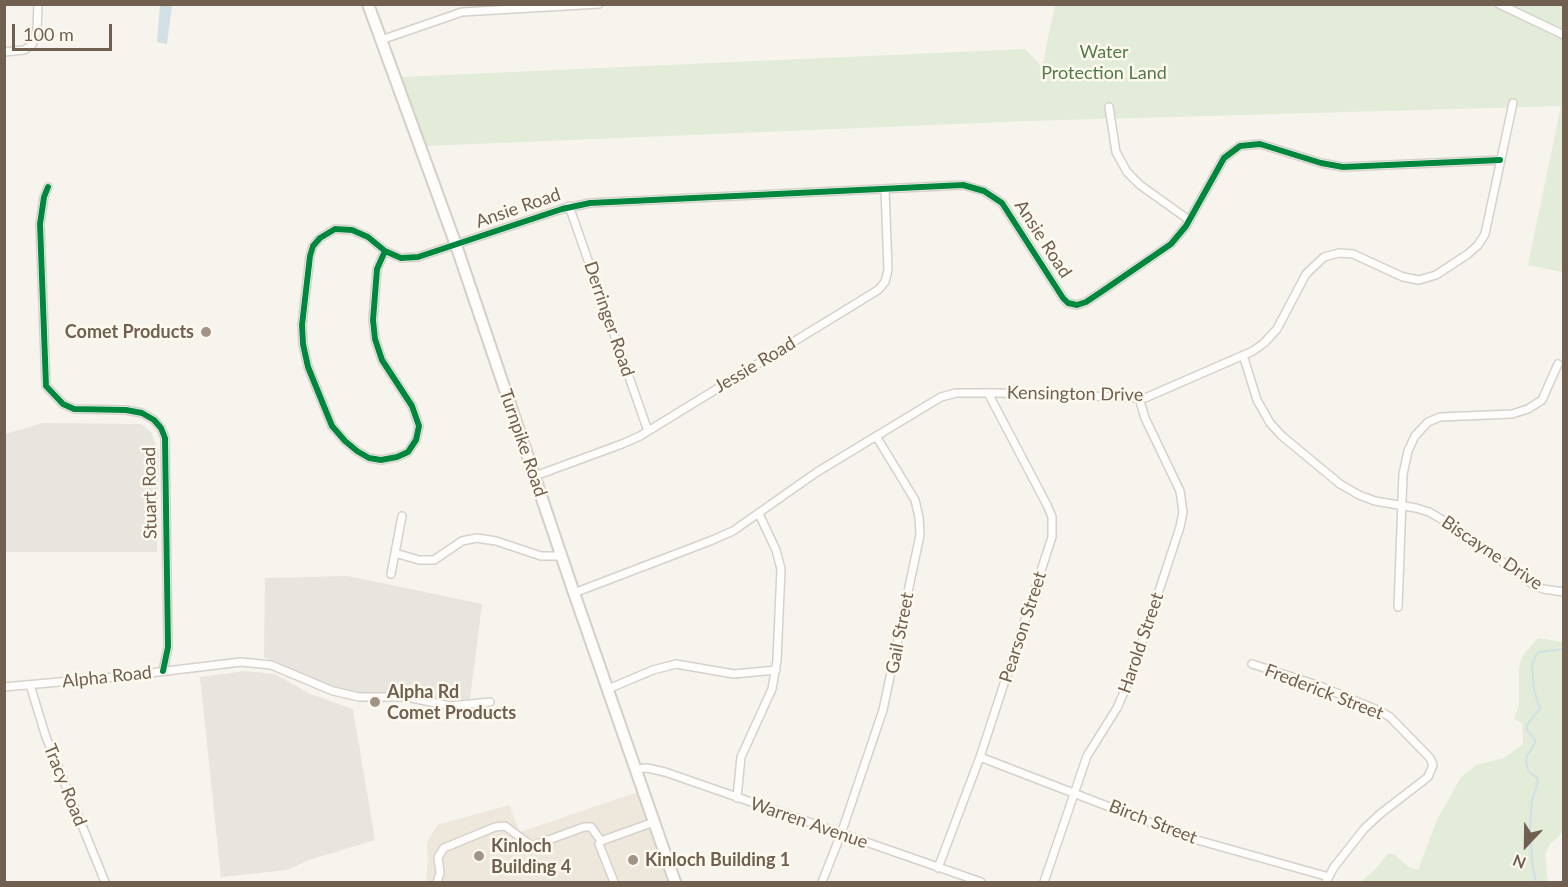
<!DOCTYPE html>
<style>
body{margin:0}
#map{position:relative;width:1568px;height:887px;overflow:hidden;background:#f6f4ed;font-family:Lato,sans-serif}
canvas{display:block}
.frame{position:absolute;inset:0;border:6px solid #716050;pointer-events:none}
.north{position:absolute;left:1496px;top:815px;width:60px;height:60px;-webkit-text-stroke:4px #fdf9ef;paint-order:stroke;rotate:202deg;font-size:16px;font-weight:700;line-height:24px;text-align:center;color:#716050}
.north::after{content:'';display:block;margin:auto;width:21px;height:27px;background:#716050;clip-path:polygon(50% 0,100% 100%,50% 72%,0 100%)}
.scale{position:absolute;left:12px;top:24px;width:100px;height:27px;box-sizing:border-box;border:3px solid #716050;border-top:0;padding-left:8px;font-size:18px;line-height:21px;white-space:nowrap;color:#716050;-webkit-text-stroke:4px #fdf9ef;paint-order:stroke}
</style>
<div id="map">
<canvas width="1568" height="887"></canvas>
<div class="frame"></div>
<div class="north">N</div>
<div class="scale">100 m</div>
</div>
<script>
const ctx = document.querySelector('canvas').getContext('2d');
ctx.lineJoin = 'round';
function fill(path, color) { ctx.fillStyle = color; ctx.fill(path, 'evenodd'); }
const shape = rows => new Path2D(rows.map(r => 'M' + r).join(''));
function trace(path, color, width, dash) { ctx.strokeStyle = color; ctx.lineWidth = width; ctx.lineCap = dash ? 'butt' : 'round'; ctx.setLineDash(dash || []); ctx.stroke(path); }
function drawText(font, color, halo, rows, align = 'center') {
  ctx.font = font + ' Lato,sans-serif'; ctx.lineWidth = 5; ctx.setLineDash([]); ctx.textBaseline = 'middle'; ctx.strokeStyle = halo; ctx.fillStyle = color; for (const [text, x, y, turn = 0] of rows) {
    ctx.save(); ctx.translate(x, y); ctx.rotate((+turn || 0) * Math.PI / 180); ctx.textAlign = isNaN(turn) ? turn : align; if (halo) ctx.strokeText(text, 0, 0); ctx.fillText(text, 0, 0); ctx.restore();
  }
}
fill(shape([
 [638,792,669,882,426,882,428,861,427,843,437,825,509,805,520,832]
]), '#eee7dc');
fill(shape([
 [43,423,141,424,151,432,159,452,157,552,5,552,5,434],
 [348,576,482,604,470,699,446,701,414,693,363,694,342,690,264,657,265,578],
 [245,671,275,674,310,694,353,709,375,840,309,860,287,870,221,877,200,677]
]), '#e8e5de');
fill(shape([
 [1055,5,1563,5,1563,272,1528,265,1561,106,1029,121,426,146,401,77,1025,49,1042,67],
 [1538,638,1564,642,1563,832,1550,844,1545,855,1548,882,1360,882,1375,870,1388,853,1395,855,1409,867,1418,870,1437,820,1461,777,1476,765,1504,758,1523,744,1522,723,1514,719,1519,705,1519,668,1523,655]
]), '#e2ecd9');
fill(shape([
 [160,5,172,5,167,44,157,42]
]), '#d0e0e5');
trace(shape([
 [1536,882,1532,862,1530,826,1532,800,1538,782,1537,778,1528,771,1526,761,1527,756,1535,743,1535,740,1527,730,1527,725,1540,708,1534,690,1532,665,1536,655,1540,652,1564,649]
]), '#d0e0e5', 2);
const street = shape([
 [1499,4,1564,35],
 [381,40,462,12,599,4],
 [4,52,24,50,32,45,37,30,38,4],
 [1109,107,1116,152,1127,172,1140,185,1189,220],
 [48,187,44,197,40,224,46,386,63,404,74,409,126,410,142,413,154,420,161,428,165,438,168,647,163,671],
 [569,206,648,431],
 [385,251,368,237,352,230,335,229,320,238,313,246,310,256,302,325,303,344,308,367,332,426,345,441,357,451,369,458,381,460,397,457,408,452,416,440,419,426,412,406,382,360,375,339,373,320,377,269,385,251,401,258,418,257,562,209,590,203,963,185,984,191,1002,203,1063,298,1068,303,1077,305,1086,302,1101,292,1171,244,1186,226,1224,158,1240,146,1260,144,1321,163,1343,167,1500,160],
 [1243,355,1257,400,1270,423,1282,436,1340,484,1359,495,1375,501,1416,508,1429,512,1455,527,1532,584,1543,589,1564,592],
 [535,476,622,444,640,436,878,290,885,282,888,270,885,189],
 [402,516,395,553,419,560,434,560,462,541,477,538,496,541,541,556,561,556],
 [391,574,395,553],
 [574,593,710,541,733,531,817,472,941,397,956,393,997,393,1145,398,1253,351,1264,343,1277,329,1306,274,1324,257,1339,253,1353,254,1403,277,1419,280,1436,275,1468,254,1478,245,1485,234,1513,103],
 [1398,607,1403,474,1408,451,1415,436,1428,422,1440,417,1512,414,1528,409,1542,400,1558,364],
 [1252,664,1320,686,1380,711,1390,717,1430,758,1433,765,1428,777,1380,814,1364,829,1334,867,1326,882],
 [30,685,46,737,105,882],
 [4,687,125,676,241,662,271,665,333,691,359,697,407,697,450,706,490,702],
 [608,689,653,670,676,664,734,674,776,670],
 [980,757,1190,838,1329,877],
 [636,769,647,768,665,772,981,882],
 [737,798,741,757,772,689,777,660,781,569,776,550,759,514],
 [601,841,654,822],
 [938,868,980,757,1052,537,1052,517,1047,505,988,393],
 [437,882,440,873,438,857,444,848,495,827,505,826,532,846,584,827,591,827,601,841,599,844,614,882],
 [822,882,841,834,883,710,920,535,919,517,915,500,876,436],
 [1044,882,1087,756,1117,708,1131,676,1180,527,1183,512,1180,491,1145,418,1139,398]
]);
const secondary = shape([
 [368,4,456,245,574,593,675,882]
]);
trace(street, '#d6d1cb', 10);
trace(secondary, '#d4d0c8', 14);
trace(street, '#fefdfc', 7);
trace(secondary, '#fefdfc', 10);
trace(shape([
 [48,187,44,197,40,224,46,386,63,404,74,409,126,410,142,413,154,420,161,428,165,438,168,647,163,671],
 [385,251,368,237,352,230,335,229,320,238,313,246,310,256,302,325,303,344,308,367,332,426,345,441,357,451,369,458,381,460,397,457,408,452,416,440,419,426,412,406,382,360,375,339,373,320,377,269,385,251,401,258,418,257,562,209,590,203,963,185,984,191,1002,203,1063,298,1068,303,1077,305,1086,302,1101,292,1171,244,1186,226,1224,158,1240,146,1260,144,1321,163,1343,167,1500,160]
]), '#00873e', 6);
for (const [x, y, r, color] of [
 [206,332,6,"#a09487"],
 [375,702,6,"#a09487"],
 [479,856,6,"#a09487"],
 [633,860,6,"#a09487"]
]) { const dot = new Path2D(); dot.arc(x, y, r, 0, 2 * Math.PI); ctx.fillStyle = color; ctx.fill(dot); trace(dot, '#fdf9ef', 2); }
drawText('18px', '#547b4d', '#fdf9ef', [
 ["Water",1104,52],
 ["Protection Land",1104,73]
]);
drawText('18px', '#716050', '#fdf9ef', [
 ["Ansie Road",518,208,-19],
 ["Ansie Road",1043,239,57],
 ["Derringer Road",609,319,71],
 ["Jessie Road",755,365,-31],
 ["Kensington Drive",1075,394,1],
 ["Turnpike Road",523,443,71],
 ["Stuart Road",150,493,-91],
 ["Biscayne Drive",1492,553,34],
 ["Pearson Street",1023,627,-72],
 ["Gail Street",900,633,-79],
 ["Harold Street",1141,643,-71],
 ["Alpha Road",107,677,-6],
 ["Frederick Street",1324,692,21],
 ["Tracy Road",65,785,68],
 ["Birch Street",1153,822,21],
 ["Warren Avenue",809,823,19]
]);
drawText('bold 18px', '#716050', '#fdf9ef', [
 ["Comet Products",194,332,"right"],
 ["Alpha Rd",387,692],
 ["Comet Products",387,713],
 ["Kinloch",491,846],
 ["Building 4",491,867],
 ["Kinloch Building 1",645,860]
], 'left');
</script>
